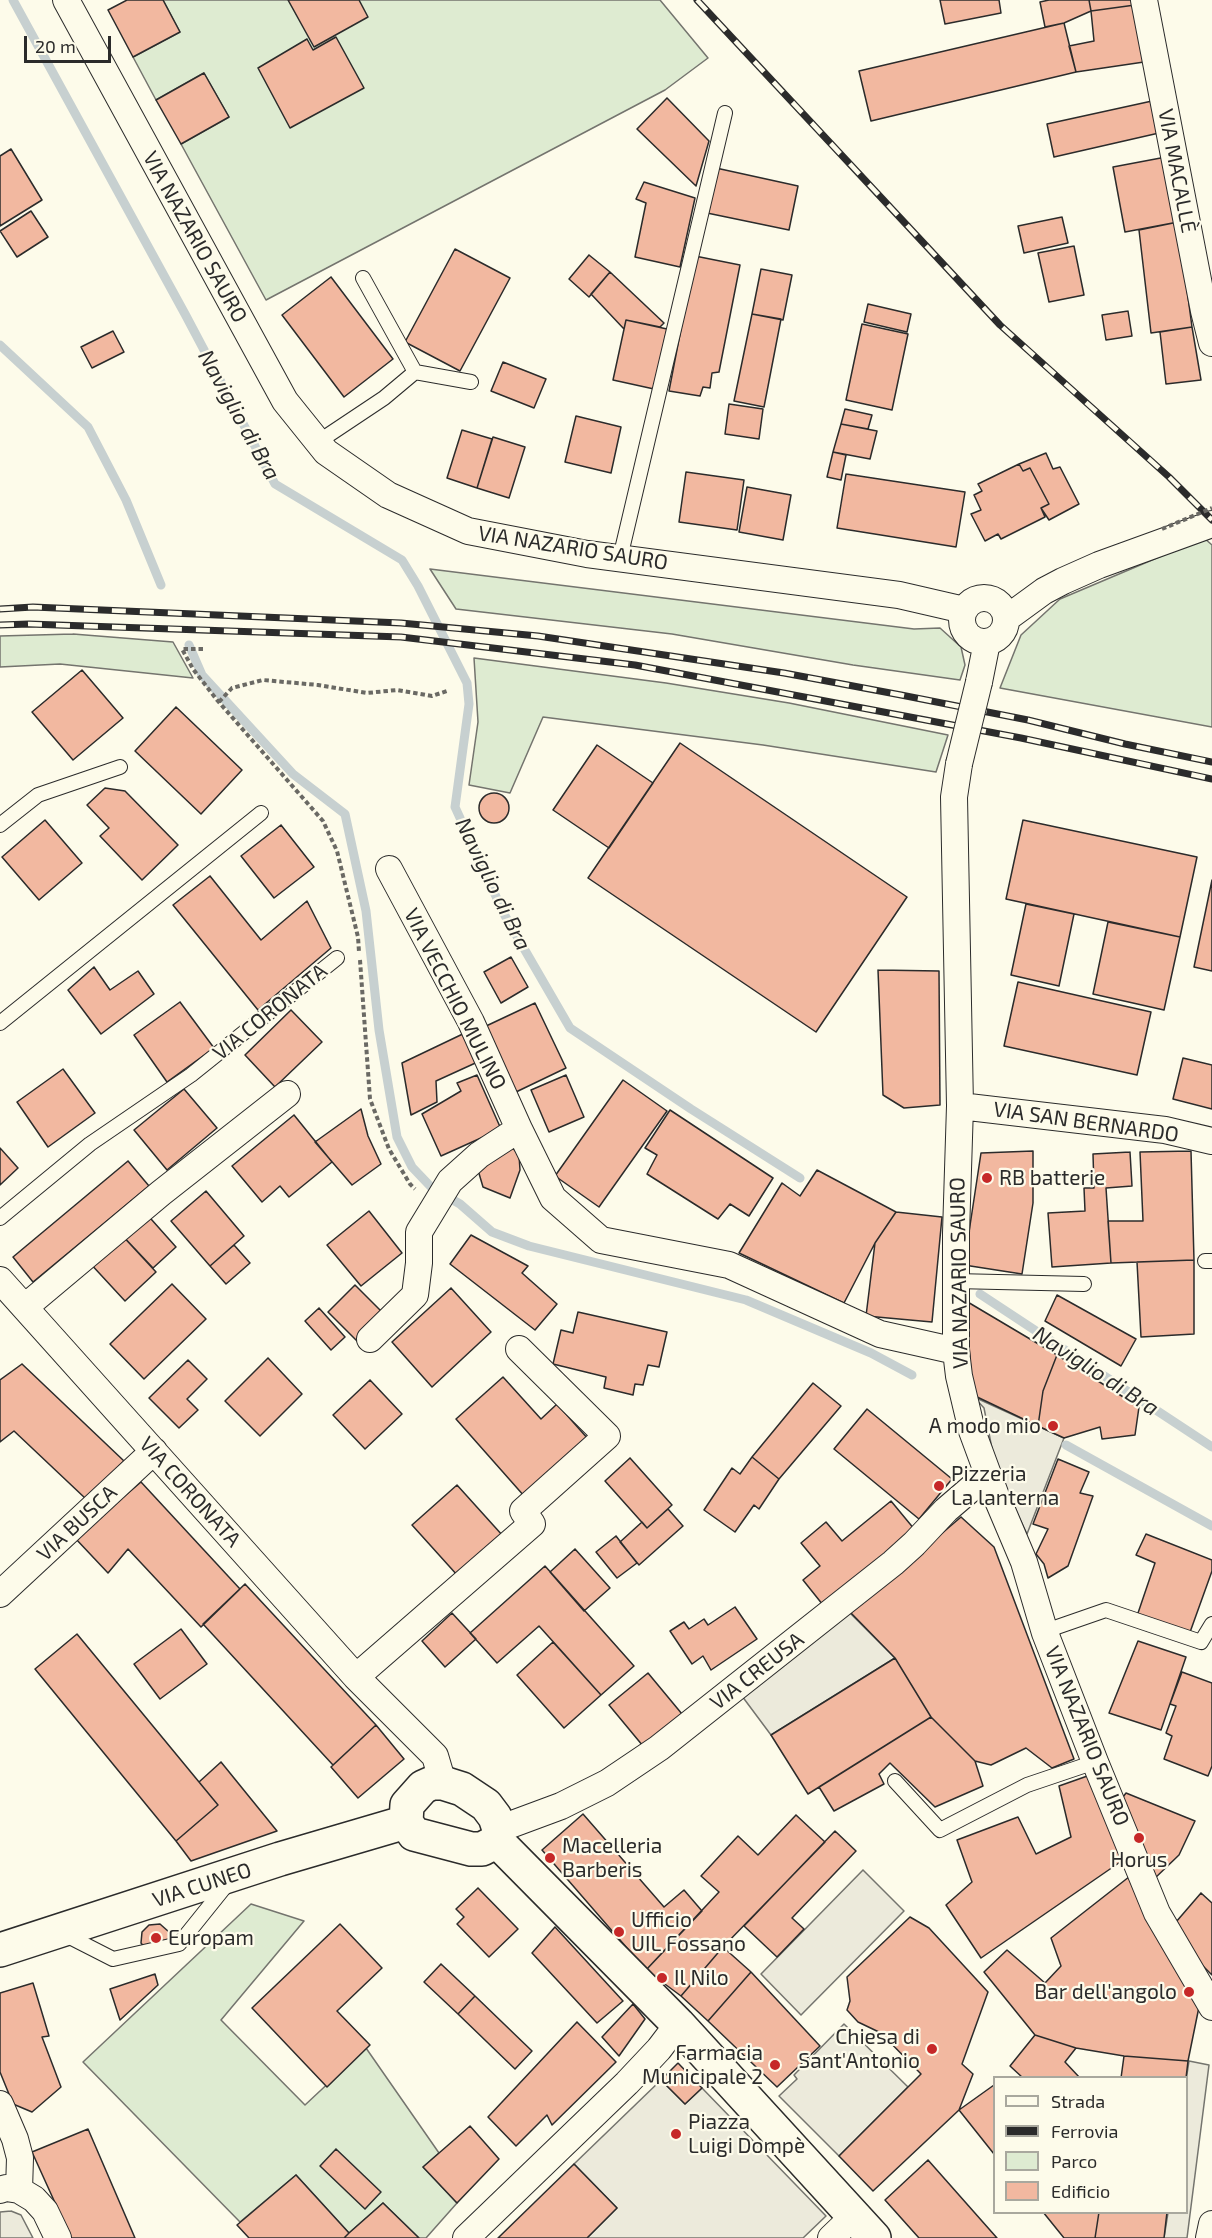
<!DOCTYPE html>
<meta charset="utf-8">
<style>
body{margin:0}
#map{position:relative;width:1212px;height:2238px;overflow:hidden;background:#fdfbea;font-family:"Exo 2",sans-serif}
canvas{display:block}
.legend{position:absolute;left:993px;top:2076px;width:195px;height:138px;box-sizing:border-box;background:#fdfbea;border:2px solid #a9a89e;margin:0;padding:8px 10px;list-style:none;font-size:18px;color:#2b2b2b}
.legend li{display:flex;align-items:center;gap:12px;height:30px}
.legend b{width:30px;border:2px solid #a9a89e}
.scale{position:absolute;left:24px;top:36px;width:87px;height:27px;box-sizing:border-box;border:3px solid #2b2b2b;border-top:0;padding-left:8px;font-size:18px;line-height:21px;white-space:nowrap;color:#2b2b2b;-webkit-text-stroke:4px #fdfbea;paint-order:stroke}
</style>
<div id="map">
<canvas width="1212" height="2238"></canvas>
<ul class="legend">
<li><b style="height:8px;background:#fdfbea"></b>Strada</li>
<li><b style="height:8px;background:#2b2b2b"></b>Ferrovia</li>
<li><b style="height:16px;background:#deebd1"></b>Parco</li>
<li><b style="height:16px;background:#f2b8a0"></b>Edificio</li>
</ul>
<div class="scale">20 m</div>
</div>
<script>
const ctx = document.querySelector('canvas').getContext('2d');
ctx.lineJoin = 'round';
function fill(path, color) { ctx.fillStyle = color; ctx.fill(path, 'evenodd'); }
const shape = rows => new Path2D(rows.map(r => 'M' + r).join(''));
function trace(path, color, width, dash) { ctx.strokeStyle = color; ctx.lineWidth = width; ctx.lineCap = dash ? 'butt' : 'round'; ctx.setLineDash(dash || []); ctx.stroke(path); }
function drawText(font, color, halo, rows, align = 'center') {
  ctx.font = font + ' "Exo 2",sans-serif'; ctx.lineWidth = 4.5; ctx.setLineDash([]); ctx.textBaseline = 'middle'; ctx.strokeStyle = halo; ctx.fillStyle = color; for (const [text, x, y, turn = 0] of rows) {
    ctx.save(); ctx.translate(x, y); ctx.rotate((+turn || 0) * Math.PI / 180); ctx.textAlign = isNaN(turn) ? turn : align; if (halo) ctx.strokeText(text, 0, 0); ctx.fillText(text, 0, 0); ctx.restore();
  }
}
const green = shape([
 [163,0,660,0,708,58,665,90,266,300,181,144,229,117,204,73,156,100,133,57,180,32,163,0],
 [1204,538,1212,545,1212,727,1000,688,1021,635,1060,599,1204,538],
 [430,569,914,629,940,628,961,647,965,665,960,680,853,665,672,634,456,609,430,569],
 [73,634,173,642,193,678,60,664,0,667,0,636,73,634],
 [474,658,666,683,789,703,948,735,936,772,763,745,543,717,510,793,469,785,478,722,474,658],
 [251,1904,304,1921,221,2020,305,2105,366,2048,439,2153,423,2167,457,2203,426,2238,419,2238,383,2203,349,2233,296,2175,240,2222,83,2062,251,1904]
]);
fill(green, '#deebd1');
trace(green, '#74746e', 1.5);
const parking = shape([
 [974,1397,1064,1438,1027,1534,996,1469,984,1408,974,1397],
 [841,1604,895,1658,771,1735,736,1688,841,1604],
 [863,1870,904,1911,801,2015,761,1974,863,1870],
 [844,2024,908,2087,839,2156,779,2096,797,2079,794,2075,844,2024],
 [1189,2061,1209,2065,1187,2238,1164,2238,1168,2213,1186,2212,1186,2081,1189,2061],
 [661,2080,685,2104,702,2088,826,2216,803,2238,587,2238,617,2208,574,2164,661,2080],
 [11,2211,21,2215,33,2238,0,2238,0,2212,11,2211]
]);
fill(parking, '#eceadb');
trace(parking, '#74746e', 1.5);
trace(shape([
 [13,0,185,314,275,484,402,560,418,586,467,683,469,704,455,807,504,914,570,1028,691,1109,800,1178],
 [0,345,88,427,126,500,161,585],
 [189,645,202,675,293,774,345,814,366,911,379,1030,397,1137,412,1167,432,1188,460,1204,492,1232,529,1246,746,1300,871,1353,912,1375],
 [980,1294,1212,1447],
 [1066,1445,1212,1526]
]), '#c7d0d0', 9);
const building = shape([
 [127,0,163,0,180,32,133,57,108,10,127,0],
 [288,0,359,0,368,17,314,47,288,0],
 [940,0,999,0,1001,13,945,24,940,0],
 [1049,0,1089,0,1091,11,1064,23,1045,27,1040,2,1049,0],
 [1089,0,1134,0,1135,5,1091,11,1089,0],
 [1135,5,1144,62,1076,72,1069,46,1094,41,1091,11,1135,5],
 [1064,23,1076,72,871,121,859,71,1064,23],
 [336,37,364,88,290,128,258,68,307,39,313,50,336,37],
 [204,73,229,117,181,144,156,100,204,73],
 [667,98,709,141,696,186,637,129,667,98],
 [1152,101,1159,133,1054,157,1047,124,1152,101],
 [11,149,42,200,0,226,0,156,11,149],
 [1166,157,1178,222,1125,232,1113,167,1166,157],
 [716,168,798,186,789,230,707,213,716,168],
 [644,182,695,198,680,267,635,257,646,203,636,199,644,182],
 [31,211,48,237,17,257,0,231,31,211],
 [1062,217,1068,243,1024,253,1018,226,1062,217],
 [1178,222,1192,327,1151,333,1139,230,1178,222],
 [1074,246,1084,295,1049,302,1038,253,1074,246],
 [455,249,510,278,460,371,405,342,455,249],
 [589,255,610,272,589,297,569,279,589,255],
 [695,256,740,265,719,372,712,373,710,388,703,387,700,396,669,391,695,256],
 [761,269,792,275,783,320,752,314,761,269],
 [610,272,664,323,660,327,626,320,624,329,591,294,610,272],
 [331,277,393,359,344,397,282,315,331,277],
 [868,304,911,314,907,332,864,322,868,304],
 [1128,311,1132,336,1106,340,1102,315,1128,311],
 [752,314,781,319,764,407,734,401,752,314],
 [626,320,667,329,654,389,613,380,626,320],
 [862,324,908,334,892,410,846,400,862,324],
 [1192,327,1201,380,1166,384,1160,332,1192,327],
 [113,331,124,352,92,368,81,347,113,331],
 [503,362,546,379,534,408,491,391,503,362],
 [729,404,763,409,759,439,725,434,729,404],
 [845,409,872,415,868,429,841,424,845,409],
 [576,416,621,427,611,473,565,462,576,416],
 [841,424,877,431,870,459,833,452,841,424],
 [462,430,492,439,477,488,447,478,462,430],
 [493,437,525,447,509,498,477,488,493,437],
 [833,452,846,455,841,480,827,477,833,452],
 [1046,453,1053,469,1060,467,1079,504,1049,520,1041,508,1049,504,1030,468,1023,471,1019,464,1046,453],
 [1019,464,1023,471,1030,468,1049,504,1041,508,1045,517,1001,539,998,534,985,541,971,514,981,510,974,495,982,491,978,484,1019,464],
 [686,472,744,480,737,530,679,522,686,472],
 [846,474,965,492,956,547,837,528,846,474],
 [747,487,791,495,783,540,739,532,747,487],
 [82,670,123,718,73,760,32,712,82,670],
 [176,707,242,770,201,814,135,751,176,707],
 [680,743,907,897,816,1032,588,878,680,743],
 [597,745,653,783,609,848,553,810,597,745],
 [105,788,125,791,178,845,142,880,100,836,109,828,87,805,105,788],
 '479 808a15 15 0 1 1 30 0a15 15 0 1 1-30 0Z',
 [45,820,82,863,39,900,2,857,45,820],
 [1023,820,1197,857,1180,937,1006,899,1023,820],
 [281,825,314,867,274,898,241,856,281,825],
 [210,876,261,940,307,901,331,948,258,1010,173,905,210,876],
 [1212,880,1212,971,1194,967,1212,880],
 [1026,904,1074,914,1059,986,1011,975,1026,904],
 [1108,922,1180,937,1164,1010,1093,994,1108,922],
 [511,957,528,987,501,1003,484,972,511,957],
 [94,967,110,990,138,971,154,994,101,1034,68,990,94,967],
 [878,970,939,971,940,1105,904,1108,883,1095,878,970],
 [1018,982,1151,1012,1137,1075,1004,1046,1018,982],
 [180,1002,214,1048,167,1082,134,1035,180,1002],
 [535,1003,566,1068,516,1092,484,1027,535,1003],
 [291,1010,322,1042,275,1087,245,1055,291,1010],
 [469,1031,482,1060,436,1081,437,1102,411,1115,402,1063,469,1031],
 [1183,1058,1212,1065,1212,1109,1173,1099,1183,1058],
 [63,1069,95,1113,48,1147,17,1102,63,1069],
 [477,1075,501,1129,441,1156,422,1114,461,1091,457,1083,477,1075],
 [566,1075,584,1117,549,1132,531,1090,566,1075],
 [623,1080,667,1111,599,1207,555,1176,623,1080],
 [184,1089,217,1128,167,1170,134,1130,184,1089],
 [361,1109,368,1136,381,1164,352,1185,315,1142,361,1109],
 [670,1110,773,1178,749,1216,730,1204,718,1219,647,1174,657,1155,645,1148,670,1110],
 [294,1115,332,1162,289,1197,280,1186,262,1202,232,1166,294,1115],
 [510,1145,519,1155,520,1170,510,1198,483,1187,478,1170,510,1145],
 [0,1148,18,1168,0,1185,0,1148],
 [1033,1151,1033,1203,1022,1274,964,1265,981,1153,1033,1151],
 [1191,1151,1194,1260,1111,1263,1108,1221,1143,1221,1140,1152,1191,1151],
 [1130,1152,1132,1186,1106,1188,1111,1263,1052,1267,1048,1213,1085,1211,1084,1188,1094,1188,1093,1154,1130,1152],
 [128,1161,149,1186,33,1282,13,1257,128,1161],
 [817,1170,896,1212,875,1243,844,1303,739,1253,782,1183,800,1196,817,1170],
 [206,1191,244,1236,210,1266,171,1221,206,1191],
 [143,1210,176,1247,153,1268,119,1232,143,1210],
 [369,1211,402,1253,361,1286,327,1245,369,1211],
 [896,1212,942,1217,932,1322,866,1316,875,1243,896,1212],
 [119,1232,156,1272,125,1301,88,1261,119,1232],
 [471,1235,528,1266,522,1273,557,1304,535,1330,450,1264,471,1235],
 [234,1245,250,1263,226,1284,210,1266,234,1245],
 [1194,1260,1194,1334,1141,1337,1137,1262,1194,1260],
 [172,1284,206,1319,144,1379,110,1344,172,1284],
 [355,1285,384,1314,357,1341,328,1312,355,1285],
 [451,1288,491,1332,432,1387,392,1342,451,1288],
 [1057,1295,1136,1339,1121,1366,1045,1321,1057,1295],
 [966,1301,1057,1355,1043,1391,1038,1426,975,1396,971,1373,966,1301],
 [319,1308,345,1337,331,1350,305,1321,319,1308],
 [578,1312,667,1332,659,1367,648,1365,643,1385,635,1384,633,1395,604,1388,606,1377,553,1364,561,1330,573,1333,578,1312],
 [1057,1355,1139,1407,1135,1435,1102,1439,1100,1427,1064,1438,1038,1426,1043,1391,1057,1355],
 [268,1358,302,1394,260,1436,225,1401,268,1358],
 [188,1360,207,1379,187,1399,198,1410,179,1428,149,1398,188,1360],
 [22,1364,124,1461,86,1499,14,1431,0,1442,0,1380,22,1364],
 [503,1377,541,1419,557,1404,589,1440,525,1497,456,1419,503,1377],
 [370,1380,402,1414,365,1449,333,1415,370,1380],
 [813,1383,841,1406,779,1479,752,1457,813,1383],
 [867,1409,952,1479,919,1519,834,1449,867,1409],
 [752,1457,779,1479,759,1509,754,1505,735,1532,704,1510,732,1468,740,1474,752,1457],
 [630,1458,672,1505,647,1528,605,1481,630,1458],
 [1058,1459,1089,1472,1080,1493,1093,1496,1068,1566,1048,1578,1044,1564,1036,1554,1048,1529,1033,1524,1058,1459],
 [141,1482,240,1589,201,1627,128,1549,108,1573,75,1538,141,1482],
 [457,1485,503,1536,458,1576,412,1525,457,1485],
 [891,1501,915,1530,823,1605,803,1580,820,1566,801,1543,826,1522,842,1541,891,1501],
 [668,1509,683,1526,639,1565,620,1542,642,1522,647,1528,668,1509],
 [961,1517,994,1547,1074,1759,1052,1768,1026,1748,991,1765,975,1761,931,1717,895,1658,850,1612,961,1517],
 [1146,1534,1212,1560,1212,1571,1189,1635,1137,1616,1155,1563,1136,1555,1146,1534],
 [616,1536,637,1563,617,1578,596,1552,616,1536],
 [575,1549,610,1588,584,1611,550,1572,575,1549],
 [545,1566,634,1666,601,1695,539,1626,497,1663,470,1633,545,1566],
 [245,1584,376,1725,333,1765,203,1624,245,1584],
 [735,1607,757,1639,711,1670,703,1656,692,1664,670,1631,684,1622,689,1629,704,1619,708,1625,735,1607],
 [452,1613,476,1639,445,1667,422,1641,452,1613],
 [181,1629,207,1664,160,1699,134,1664,181,1629],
 [77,1634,218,1805,176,1841,35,1669,77,1634],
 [1138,1641,1186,1657,1161,1730,1109,1713,1138,1641],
 [553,1642,601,1695,564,1728,517,1675,553,1642],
 [895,1658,931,1717,808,1794,771,1735,895,1658],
 [1182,1672,1212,1683,1212,1766,1208,1776,1164,1759,1172,1736,1166,1733,1176,1706,1170,1704,1182,1672],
 [648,1673,682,1714,643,1746,609,1705,648,1673],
 [931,1717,975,1761,983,1786,935,1807,890,1763,879,1774,884,1784,834,1811,819,1787,931,1717],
 [376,1725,404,1759,358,1798,331,1767,376,1725],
 [221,1762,277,1831,191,1861,176,1841,218,1805,199,1782,221,1762],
 [1093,1774,1126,1858,981,1958,946,1905,972,1882,957,1840,1018,1817,1036,1854,1071,1837,1059,1786,1093,1774],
 [1126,1793,1195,1821,1179,1855,1153,1880,1120,1801,1126,1793],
 [583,1814,664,1907,684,1890,702,1911,646,1970,542,1850,583,1814],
 [796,1815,825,1842,723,1947,681,1996,646,1970,719,1892,701,1876,738,1836,758,1855,796,1815],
 [835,1831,856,1851,792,1918,804,1929,777,1957,744,1926,835,1831],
 [1134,1873,1158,1940,1201,1997,1188,2061,1124,2056,1076,2048,1035,2035,984,1972,1007,1950,1045,1983,1061,1966,1051,1938,1134,1873],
 [478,1888,518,1929,489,1957,457,1924,464,1917,456,1909,478,1888],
 [1201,1893,1212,1903,1212,1975,1192,1955,1176,1922,1201,1893],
 [910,1917,929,1928,988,1992,962,2064,973,2074,959,2110,873,2191,839,2156,921,2074,881,2033,858,2022,847,2010,850,2001,847,1977,910,1917],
 [160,1924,169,1932,169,1946,148,1952,141,1943,142,1932,149,1925,160,1924],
 [340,1924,382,1968,337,2011,370,2045,327,2087,252,2008,340,1924],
 [555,1927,623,2001,597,2023,532,1953,555,1927],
 [723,1947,751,1972,708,2021,681,1996,723,1947],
 [441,1964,475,1996,458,2014,424,1982,441,1964],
 [751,1972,820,2046,777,2087,708,2021,751,1972],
 [155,1974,158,1985,120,2020,110,1989,155,1974],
 [33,1983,49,2036,42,2037,61,2087,32,2112,13,2104,0,2072,0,1993,33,1983],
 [475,1996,532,2051,515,2069,458,2014,475,1996],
 [633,2004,645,2019,619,2056,602,2037,633,2004],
 [577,2022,616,2062,552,2125,547,2115,516,2146,488,2117,577,2022],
 [1035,2035,1076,2048,1065,2062,1080,2078,1023,2078,1010,2066,1035,2035],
 [1124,2056,1188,2061,1186,2078,1121,2078,1124,2056],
 [678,2063,702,2088,685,2104,661,2080,678,2063],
 [994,2085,994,2154,959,2110,994,2085],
 [470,2126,499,2159,457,2203,423,2167,470,2126],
 [88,2129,135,2238,71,2238,32,2152,88,2129],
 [336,2149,381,2192,365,2209,320,2166,336,2149],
 [928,2160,997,2238,919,2238,885,2200,928,2160],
 [574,2164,617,2208,587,2238,498,2238,574,2164],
 [296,2175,349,2233,344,2238,249,2238,237,2225,296,2175],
 [383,2203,419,2238,344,2238,349,2233,383,2203],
 [1043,2212,1099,2212,1095,2238,1064,2238,1043,2212],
 [1099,2212,1167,2212,1164,2238,1095,2238,1099,2212]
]);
fill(building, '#f2b8a0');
trace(building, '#2b2b2b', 1.5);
const lane = shape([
 [415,372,471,382],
 [318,442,384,398,415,372,363,278],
 [620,558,725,113],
 [0,825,38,795,120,767],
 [0,1023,261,813],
 [0,1218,90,1144,191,1075,337,958],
 [1205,1261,1212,1261],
 [955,1281,1084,1284],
 [1045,1633,1057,1627,1106,1610,1201,1642,1212,1624],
 [895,1781,940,1830,1027,1785,1095,1762],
 [62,1933,113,1959,179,1944,228,1883]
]);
const street = shape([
 [66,0,285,401,326,452,388,495,468,531,587,554,899,595,964,610],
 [1144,0,1204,311,1212,343],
 '962 620a22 22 0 1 1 44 0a22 22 0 1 1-44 0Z',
 [1007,618,1044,591,1063,581,1099,565,1212,524],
 [979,682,987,642],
 [959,764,954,797,960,1106,956,1233,956,1351,959,1376,972,1431,996,1496,1024,1562,1045,1633,1095,1762,1157,1913,1212,2007],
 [389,869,471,1022,519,1129],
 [960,1106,1165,1130,1212,1141],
 [0,1280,356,1677,435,1756,443,1783],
 [25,1307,161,1193,287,1094],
 [370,1339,415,1295,419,1263,419,1232,450,1181,479,1155,519,1129,553,1198,601,1240,729,1265,880,1334,956,1351],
 [0,1594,154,1451],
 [356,1677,532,1524,523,1511,607,1436,519,1349],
 [499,1829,561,1806,607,1783,659,1748,893,1563,914,1544,946,1510,988,1474],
 [0,2104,15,2139,20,2158,19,2190],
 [0,2190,6,2188,19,2190,34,2199,45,2211,58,2238],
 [466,2238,627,2083,659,2049,678,2024],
 [831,2238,854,2216],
 [1209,2238,1212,2224]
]);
const secondary = shape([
 [432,1783,443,1783,462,1789,486,1805,495,1817,499,1829,497,1841,482,1849,471,1849,414,1834,406,1822,407,1805,423,1787,432,1783],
 [497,1841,678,2024,874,2238],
 [0,1950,280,1859,406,1822]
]);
trace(lane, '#2b2b2b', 16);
trace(street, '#2b2b2b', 28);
trace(secondary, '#2b2b2b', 36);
trace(shape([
 [203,649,182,649,193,669,217,700,323,821,337,851,358,937,359,952],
 [219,702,232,688,263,680,318,685,367,693,397,690,432,696,447,691],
 [360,960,370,1099,389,1149,410,1184,415,1189]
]), '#6a6964', 4, [4.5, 3]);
trace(lane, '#fdfbea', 14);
trace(street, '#fdfbea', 26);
trace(secondary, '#fdfbea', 33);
const rail = shape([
 [697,0,1000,325,1169,477,1212,520],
 [0,609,33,607,401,623,538,636,784,673,901,695,1028,720,1125,744,1212,762],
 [0,625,29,624,401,637,635,665,1021,738,1212,779]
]);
trace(rail, '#2b2b2b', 7);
trace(rail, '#fdfbea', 4.5, [14]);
const streetBridge = shape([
 [959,764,979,682]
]);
trace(streetBridge, '#2b2b2b', 28, []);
trace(shape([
 [1162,529,1212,508]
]), '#6a6964', 4, [4.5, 3]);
trace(streetBridge, '#fdfbea', 26);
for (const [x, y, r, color] of [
 [987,1178,6,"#c62828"],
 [1053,1426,6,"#c62828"],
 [939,1486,6,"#c62828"],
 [1139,1838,6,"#c62828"],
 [550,1858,6,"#c62828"],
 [619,1932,6,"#c62828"],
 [156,1938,6,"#c62828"],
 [662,1978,6,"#c62828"],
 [1189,1992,6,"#c62828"],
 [932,2049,6,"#c62828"],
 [775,2065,6,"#c62828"],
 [676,2134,6,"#c62828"]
]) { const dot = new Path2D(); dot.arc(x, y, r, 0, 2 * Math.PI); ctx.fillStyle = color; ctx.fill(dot); trace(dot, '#fdfbea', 2); }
drawText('21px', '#2b2b2b', '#fdfbea', [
 ["VIA MACALLÈ",1177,171,79],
 ["VIA NAZARIO SAURO",195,237,61],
 ["VIA NAZARIO SAURO",573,548,9],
 ["VIA VECCHIO MULINO",455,999,63],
 ["VIA CORONATA",270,1012,-39],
 ["VIA SAN BERNARDO",1086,1122,8],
 ["VIA NAZARIO SAURO",959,1273,-91],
 ["VIA CORONATA",190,1492,48],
 ["VIA BUSCA",77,1523,-43],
 ["VIA CREUSA",757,1671,-38],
 ["VIA NAZARIO SAURO",1087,1736,68],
 ["VIA CUNEO",202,1885,-18]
]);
drawText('21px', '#2b2b2b', '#fdfbea', [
 ["RB batterie",999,1178],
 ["A modo mio",1041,1426,"right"],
 ["Pizzeria",951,1474],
 ["La lanterna",951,1498],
 ["Macelleria",562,1846],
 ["Barberis",562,1870],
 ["Horus",1139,1860,"center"],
 ["Ufficio",631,1920],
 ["UIL Fossano",631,1944],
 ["Europam",168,1938],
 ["Il Nilo",674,1978],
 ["Bar dell'angolo",1177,1992,"right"],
 ["Chiesa di",920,2037,"right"],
 ["Sant'Antonio",920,2061,"right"],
 ["Farmacia",763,2053,"right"],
 ["Municipale 2",763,2077,"right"],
 ["Piazza",688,2122],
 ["Luigi Dompè",688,2146]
], 'left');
drawText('italic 22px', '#2b2b2b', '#fdfbea', [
 ["Naviglio di Bra",239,415,61],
 ["Naviglio di Bra",493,884,64],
 ["Naviglio di Bra",1096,1371,33]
]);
</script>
